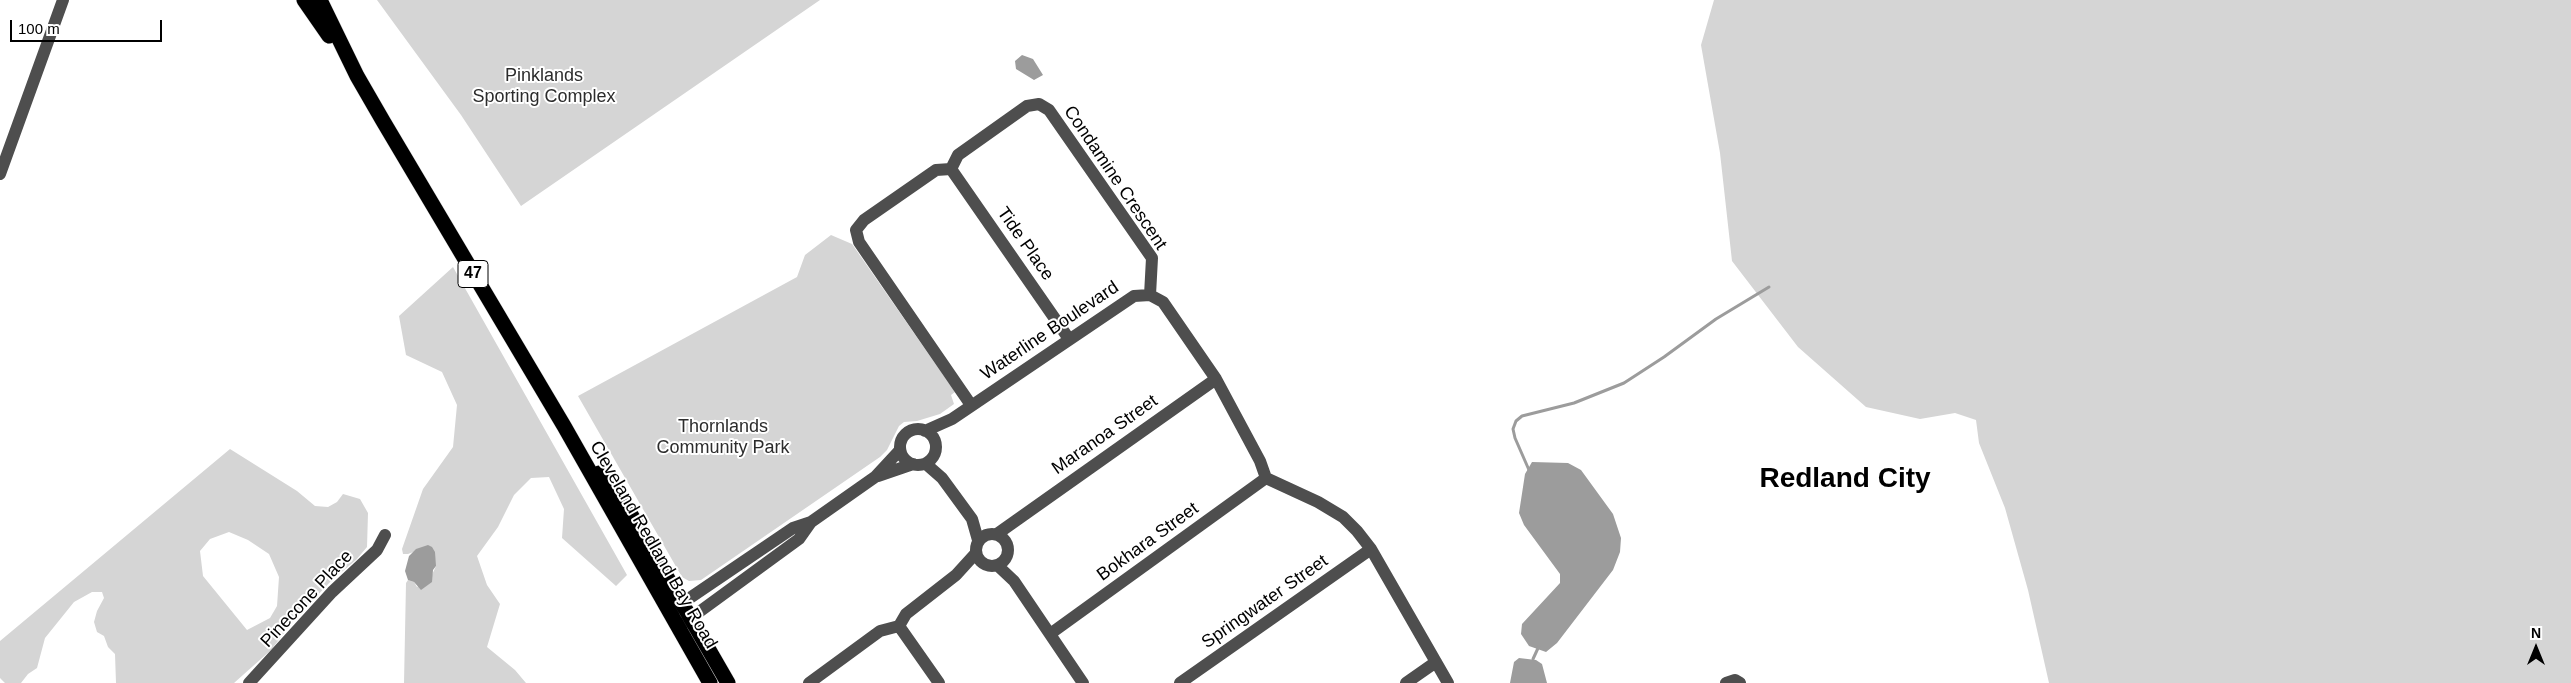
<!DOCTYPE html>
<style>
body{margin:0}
#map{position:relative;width:2571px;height:683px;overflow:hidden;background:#fff;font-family:Arial,sans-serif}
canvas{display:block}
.north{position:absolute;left:2511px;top:623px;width:50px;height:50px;-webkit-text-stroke:4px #fff;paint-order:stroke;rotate:0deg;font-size:14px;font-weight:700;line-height:20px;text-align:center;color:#000}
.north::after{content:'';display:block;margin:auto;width:18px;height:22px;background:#000;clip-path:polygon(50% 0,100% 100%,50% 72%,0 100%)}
.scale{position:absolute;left:10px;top:20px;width:152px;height:22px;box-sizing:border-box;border:2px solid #000;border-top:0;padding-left:6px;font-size:15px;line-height:18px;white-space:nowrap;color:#000;-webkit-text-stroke:4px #fff;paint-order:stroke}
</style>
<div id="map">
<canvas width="2571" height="683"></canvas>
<div class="north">N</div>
<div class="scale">100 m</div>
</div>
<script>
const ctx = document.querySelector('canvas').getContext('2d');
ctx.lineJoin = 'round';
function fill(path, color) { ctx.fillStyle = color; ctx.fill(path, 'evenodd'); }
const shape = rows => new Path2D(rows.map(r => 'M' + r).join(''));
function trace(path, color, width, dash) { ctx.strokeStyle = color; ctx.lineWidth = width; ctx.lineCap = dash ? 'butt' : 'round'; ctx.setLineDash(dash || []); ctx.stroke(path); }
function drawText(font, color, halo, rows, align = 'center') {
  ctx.font = font + ' Arial,sans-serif'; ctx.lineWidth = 4; ctx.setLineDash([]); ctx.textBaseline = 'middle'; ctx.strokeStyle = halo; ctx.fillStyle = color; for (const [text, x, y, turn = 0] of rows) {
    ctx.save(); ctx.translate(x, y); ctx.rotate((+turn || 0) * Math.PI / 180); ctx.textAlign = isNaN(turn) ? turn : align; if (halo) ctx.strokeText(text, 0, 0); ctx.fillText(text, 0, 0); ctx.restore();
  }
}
fill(shape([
 [377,0,820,0,521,206,461,115],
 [1714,0,2571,0,2571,683,2049,683,2028,590,2005,508,1979,443,1976,420,1955,413,1920,419,1866,407,1798,347,1732,261,1720,153,1701,45],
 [831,235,852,244,955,392,951,395,954,404,940,414,917,421,904,422,899,426,887,450,880,457,701,580,689,581,682,577,578,396,797,277,805,255],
 [453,267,627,575,616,586,562,538,564,509,549,477,531,478,514,495,498,527,477,556,487,585,500,604,487,647,515,670,526,683,404,683,406,583,408,580,414,582,417,587,431,577,436,566,424,548,408,554,403,554,402,549,423,489,453,447,457,405,442,372,406,355,399,316],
 [230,449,297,491,315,506,328,507,337,502,343,494,360,499,368,513,367,547,356,560,332,580,295,619,271,650,234,683,116,683,115,654,108,647,104,636,97,632,94,622,97,611,104,598,102,592,92,592,74,602,45,638,37,668,28,674,21,683,5,683,0,678,0,641],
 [229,532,248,540,269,554,279,577,277,606,270,618,247,630,203,576,200,551,210,539]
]), '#d5d5d5');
fill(shape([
 [1022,55,1033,59,1043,75,1034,80,1016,69,1015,61],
 [1532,462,1568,463,1581,470,1613,514,1621,538,1620,552,1613,570,1557,643,1546,652,1529,646,1521,634,1522,624,1560,583,1560,574,1524,525,1519,513,1525,474],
 [428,545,432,547,435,552,436,566,433,570,432,582,421,590,414,582,408,580,405,571,409,556,416,549],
 [1519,658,1536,660,1542,664,1547,683,1510,683,1514,662]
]), '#9c9c9c');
trace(shape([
 [1529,470,1515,438,1513,429,1516,421,1522,416,1574,403,1624,383,1664,357,1716,319,1769,287],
 [1533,659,1539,646]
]), '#9c9c9c', 3);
const highway = shape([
 [304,0,329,36],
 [320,0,357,76,383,121,564,426,710,683],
 [599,473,630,513,728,683]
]);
trace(highway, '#dbdbdb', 16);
trace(shape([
 [951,169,1069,339],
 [0,174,63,0],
 [971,405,859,242,856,230,864,220,936,170,951,169,958,155,1027,106,1039,104,1049,110,1152,258,1150,295],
 '900 447a18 18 0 1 1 36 0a18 18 0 1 1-36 0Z',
 [925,431,952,419,1134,296,1150,295,1163,302,1216,379,1260,461,1266,478,1318,502,1343,517,1357,531,1371,549,1448,683],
 [926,464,942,478,972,519,978,540],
 [878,476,913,464],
 '976 550a16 16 0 1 1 32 0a16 16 0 1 1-32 0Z',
 [997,534,1216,379],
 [997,565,1014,581,1083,683],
 [675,608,793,528,811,522,875,477,900,450],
 [684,623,799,539,811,522],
 [899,626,939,683],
 [1050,634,1266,478],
 [249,683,332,592,377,550,385,535],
 [809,683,880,631,899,626,906,614,956,575,976,553],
 [1180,683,1371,549],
 [1406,683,1436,662],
 [1726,683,1735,680,1740,683]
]), '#4e4e4e', 12);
trace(highway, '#000', 15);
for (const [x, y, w] of [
 [473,274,30]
]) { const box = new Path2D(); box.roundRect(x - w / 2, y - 13.5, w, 27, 4); ctx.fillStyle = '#fff'; ctx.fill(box); trace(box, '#000', 1); }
drawText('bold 16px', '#000', null, [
 ["47",473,274]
]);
drawText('18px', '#2c2c2c', '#fff', [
 ["Pinklands",544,76],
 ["Sporting Complex",544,97],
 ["Thornlands",723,427],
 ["Community Park",723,448]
]);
drawText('18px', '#000', '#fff', [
 ["Condamine Crescent",1115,178,56],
 ["Tide Place",1025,244,55],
 ["Waterline Boulevard",1050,331,-34],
 ["Maranoa Street",1105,435,-35],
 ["Bokhara Street",1148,542,-36],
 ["Cleveland Redland Bay Road",653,545,60],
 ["Pinecone Place",307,599,-47],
 ["Springwater Street",1265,602,-35]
]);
drawText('bold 28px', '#000', '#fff', [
 ["Redland City",1845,479]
]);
</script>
